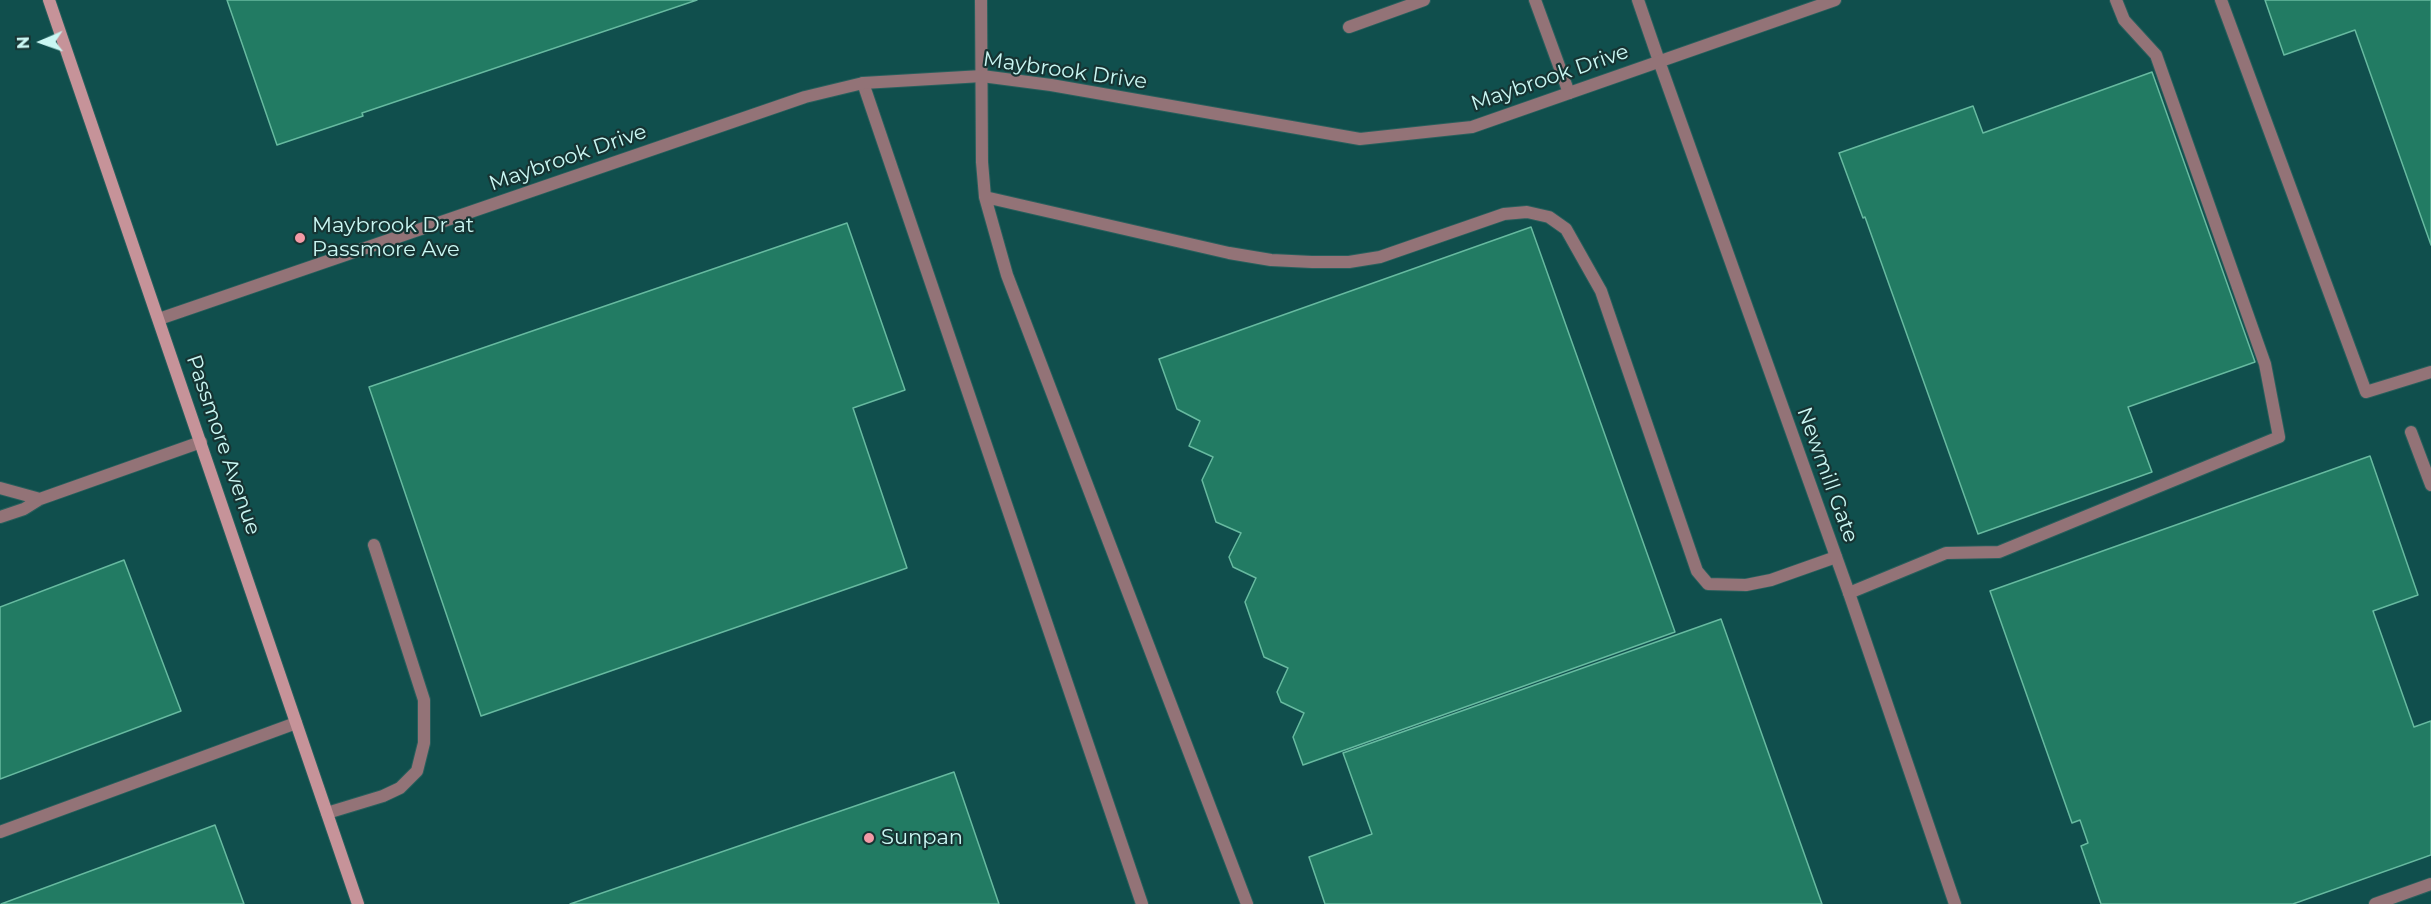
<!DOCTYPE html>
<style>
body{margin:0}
#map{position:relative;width:2431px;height:904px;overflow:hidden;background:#09423f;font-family:Montserrat,sans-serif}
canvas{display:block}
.north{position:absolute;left:12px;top:12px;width:60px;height:60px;-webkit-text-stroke:4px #163433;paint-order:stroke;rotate:268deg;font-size:16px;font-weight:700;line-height:24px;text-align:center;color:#caf7f3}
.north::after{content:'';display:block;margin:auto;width:21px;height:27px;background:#caf7f3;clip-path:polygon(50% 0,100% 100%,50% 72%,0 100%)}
</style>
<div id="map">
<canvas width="2431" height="904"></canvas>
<div class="north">N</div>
</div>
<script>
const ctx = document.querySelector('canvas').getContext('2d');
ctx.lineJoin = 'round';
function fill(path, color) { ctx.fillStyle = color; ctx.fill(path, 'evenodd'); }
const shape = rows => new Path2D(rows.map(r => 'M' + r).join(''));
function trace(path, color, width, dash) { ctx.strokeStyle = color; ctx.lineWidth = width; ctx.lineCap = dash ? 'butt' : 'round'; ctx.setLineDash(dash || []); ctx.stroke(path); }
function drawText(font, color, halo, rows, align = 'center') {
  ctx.font = font + ' Montserrat,sans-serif'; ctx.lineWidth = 4.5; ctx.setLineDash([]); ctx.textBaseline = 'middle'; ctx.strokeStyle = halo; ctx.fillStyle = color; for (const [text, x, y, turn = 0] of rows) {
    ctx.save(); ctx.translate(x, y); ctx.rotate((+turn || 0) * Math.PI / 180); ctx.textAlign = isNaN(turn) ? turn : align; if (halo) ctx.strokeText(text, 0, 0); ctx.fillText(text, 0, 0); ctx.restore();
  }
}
fill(shape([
 [0,0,2431,0,2431,904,0,904]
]), '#104f4d');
const building = shape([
 [227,0,697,0,362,113,363,116,277,145,227,0],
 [2265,0,2431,0,2431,245,2355,30,2284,55,2265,0],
 [2152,72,2255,362,2128,407,2152,472,1978,534,1865,217,1863,218,1839,153,1973,106,1983,133,2152,72],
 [847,223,905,390,853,408,907,568,481,716,369,387,847,223],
 [1531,227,1675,632,1303,765,1293,737,1304,713,1281,702,1277,692,1288,668,1264,657,1245,602,1256,578,1233,567,1229,557,1241,533,1216,522,1202,480,1213,457,1189,446,1200,421,1177,409,1159,359,1531,227],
 [2370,456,2418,595,2373,611,2414,727,2431,721,2431,855,2293,904,2101,904,2081,846,2088,843,2080,820,2072,823,1990,591,2370,456],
 [124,560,181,711,0,779,0,607,124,560],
 [1721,619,1822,904,1325,904,1309,857,1372,834,1343,753,1721,619],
 [954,772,999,904,570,904,954,772],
 [215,825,244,904,1,904,215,825]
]);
fill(building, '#227b63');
trace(building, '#67baa0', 1.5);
const lane = shape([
 [981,0,982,162,985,197,1007,275,1247,904],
 [1535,0,1569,93],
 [1638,0,1659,61],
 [2221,0,2366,392,2431,372],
 [1349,27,1424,0],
 [863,83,1142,904],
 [985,197,1229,253,1271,260,1312,262,1349,262,1380,257,1504,214,1527,212,1549,217,1566,229,1601,291,1697,571,1708,584,1746,585,1771,580,1836,557],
 [2411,432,2431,485],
 [0,488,40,499,201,442],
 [0,517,24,509,40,499],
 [1849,593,1946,553,1999,552,2279,437,2265,364,2156,55,2124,20,2116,0],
 [327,813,383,796,400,788,417,771,424,743,424,700,374,545],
 [0,832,296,723],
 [2375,904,2431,884]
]);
const street = shape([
 [1659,61,1849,593,1955,904],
 [159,319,805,97,863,83,982,76,1051,85,1360,139,1472,127,1835,0]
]);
const secondary = shape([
 [49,0,358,904]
]);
trace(lane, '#285f5c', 14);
trace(street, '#285f5c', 14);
trace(secondary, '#285f5c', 14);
trace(lane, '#937377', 12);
trace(street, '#937377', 12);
trace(secondary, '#c69399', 12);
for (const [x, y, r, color] of [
 [300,238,6,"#f49aa6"],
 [869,838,6,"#f49aa6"]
]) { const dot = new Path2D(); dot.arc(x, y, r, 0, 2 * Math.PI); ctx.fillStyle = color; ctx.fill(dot); trace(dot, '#163433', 2); }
drawText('21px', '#caf7f3', '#163433', [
 ["Maybrook Drive",1065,71,8],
 ["Maybrook Drive",1550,78,-19],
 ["Maybrook Drive",568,158,-19],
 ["Passmore Avenue",223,445,71],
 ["Newmill Gate",1827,475,70]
]);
drawText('21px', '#caf7f3', '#163433', [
 ["Maybrook Dr at",312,226],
 ["Passmore Ave",312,250],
 ["Sunpan",881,838]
], 'left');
</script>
